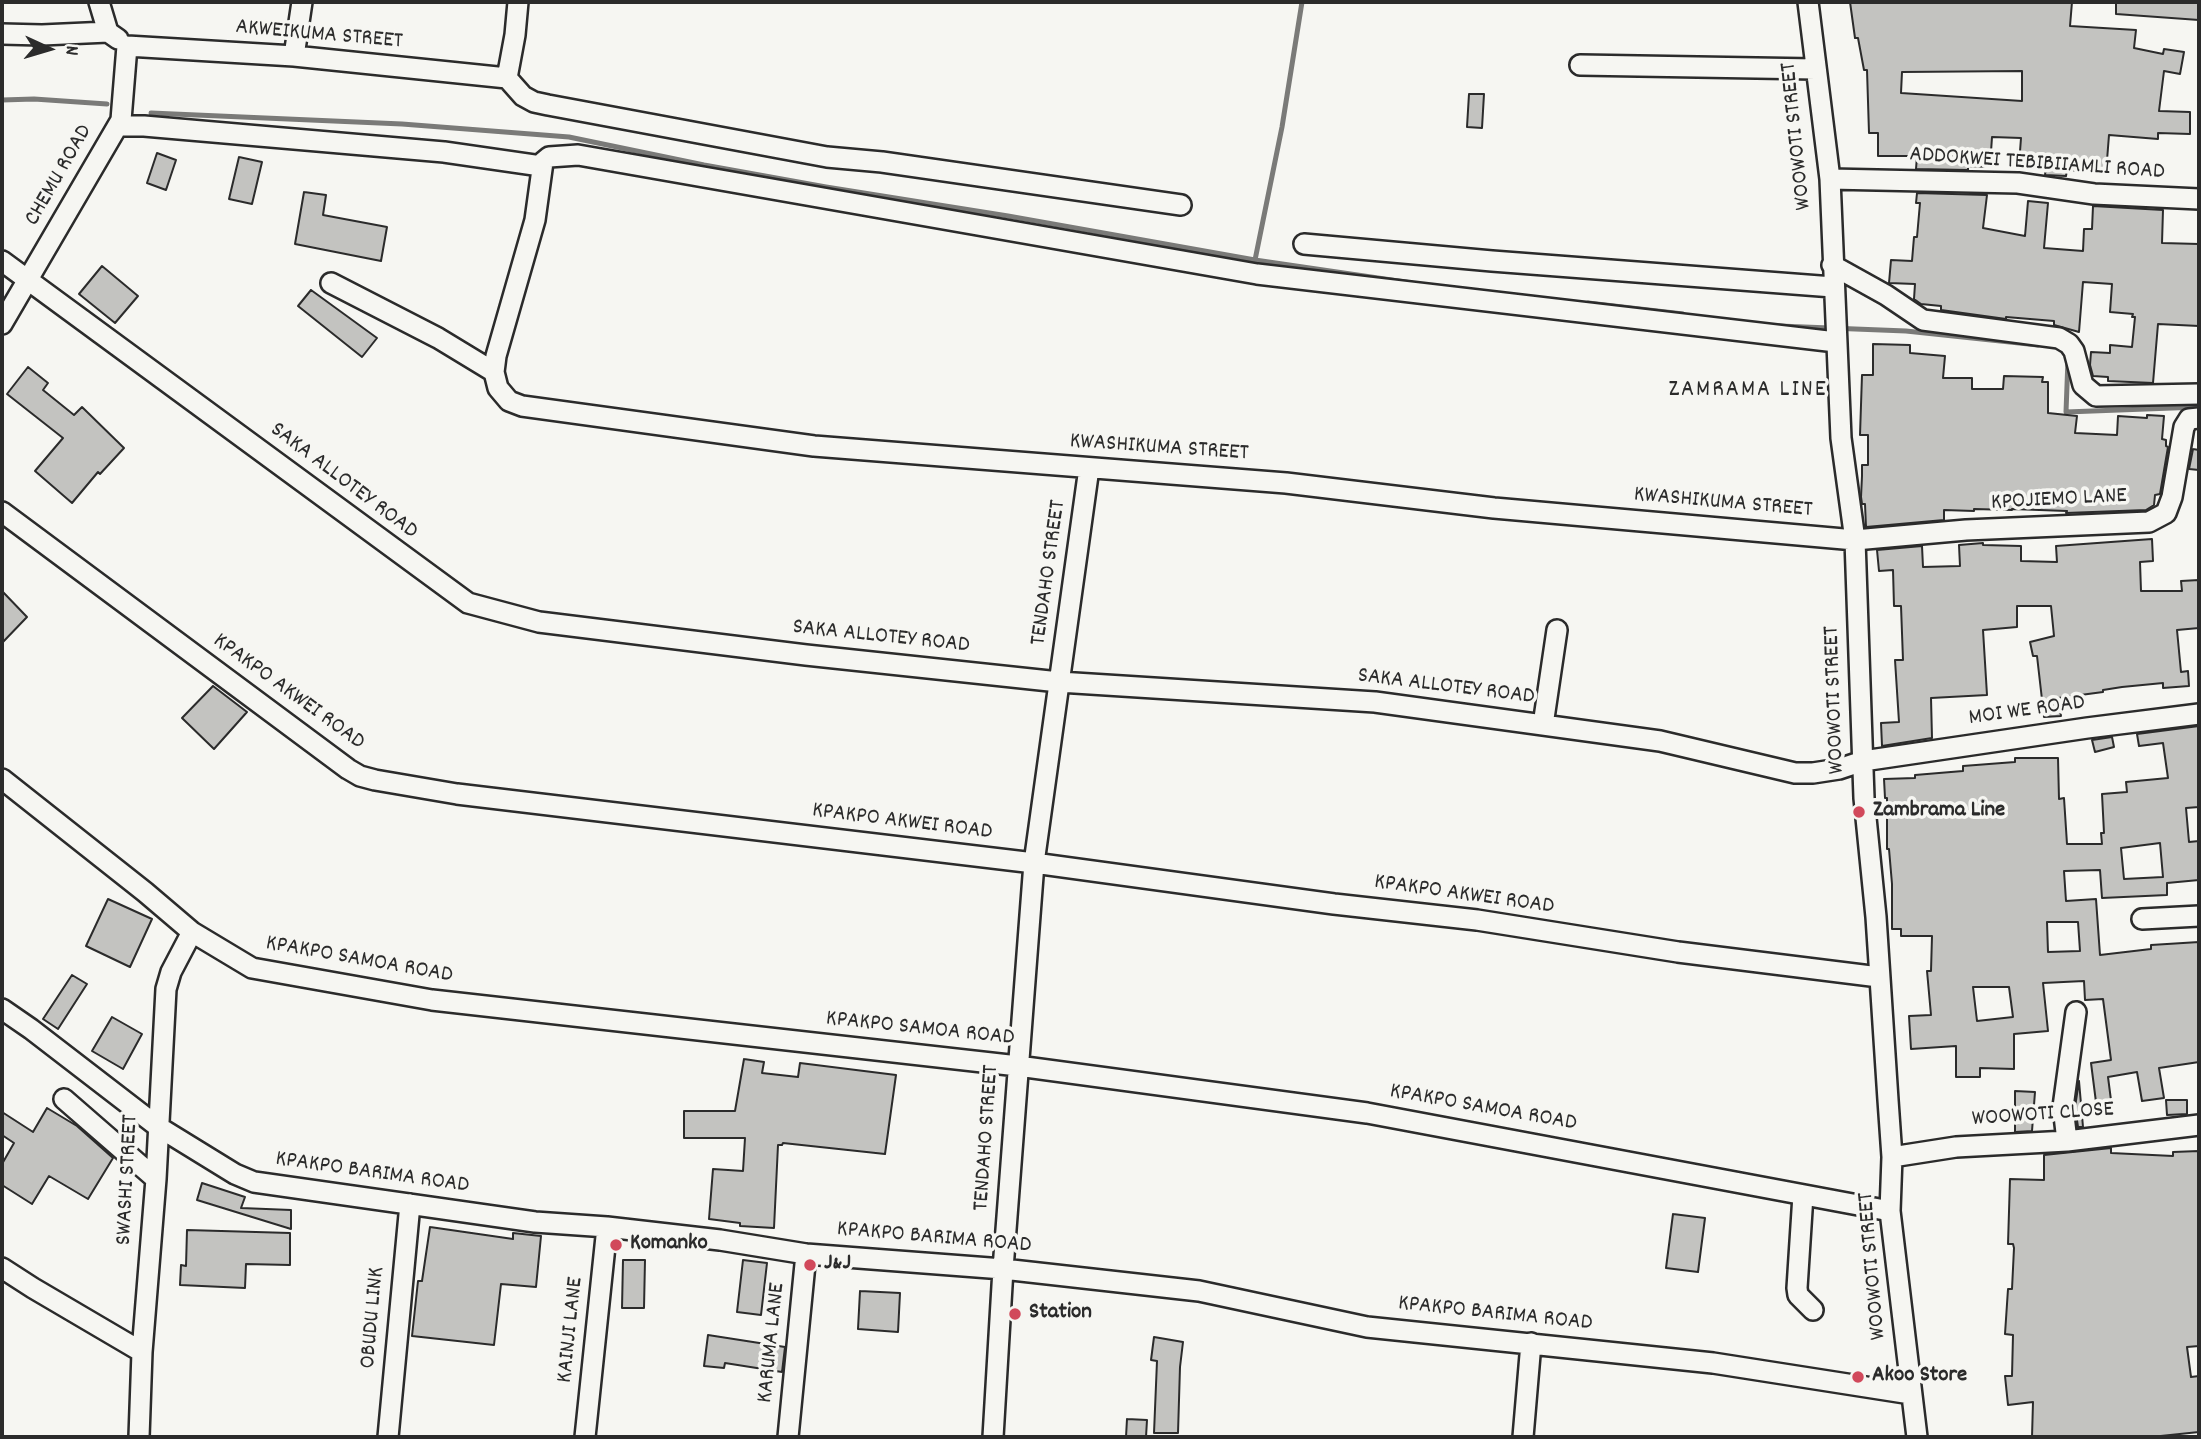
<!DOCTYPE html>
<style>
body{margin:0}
#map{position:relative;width:2201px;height:1439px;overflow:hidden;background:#f6f6f2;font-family:Dekko,sans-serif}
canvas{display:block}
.frame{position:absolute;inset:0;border:4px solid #2b2b2b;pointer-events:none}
.north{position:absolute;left:14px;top:14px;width:70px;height:70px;-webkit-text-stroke:5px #f6f6f2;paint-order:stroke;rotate:94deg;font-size:19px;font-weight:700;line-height:28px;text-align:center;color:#2b2b2b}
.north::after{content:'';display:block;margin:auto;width:24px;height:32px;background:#2b2b2b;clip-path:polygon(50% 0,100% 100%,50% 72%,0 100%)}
</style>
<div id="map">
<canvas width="2201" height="1439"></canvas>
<div class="frame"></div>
<div class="north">N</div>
</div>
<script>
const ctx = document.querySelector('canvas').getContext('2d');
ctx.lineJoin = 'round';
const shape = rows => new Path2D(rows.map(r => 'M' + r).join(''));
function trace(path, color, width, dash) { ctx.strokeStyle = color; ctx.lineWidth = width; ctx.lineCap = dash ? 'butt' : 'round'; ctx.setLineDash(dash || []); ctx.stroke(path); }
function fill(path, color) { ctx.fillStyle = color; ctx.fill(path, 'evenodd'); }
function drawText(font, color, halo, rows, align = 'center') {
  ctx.font = font + ' Dekko,sans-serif'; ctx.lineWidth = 7; ctx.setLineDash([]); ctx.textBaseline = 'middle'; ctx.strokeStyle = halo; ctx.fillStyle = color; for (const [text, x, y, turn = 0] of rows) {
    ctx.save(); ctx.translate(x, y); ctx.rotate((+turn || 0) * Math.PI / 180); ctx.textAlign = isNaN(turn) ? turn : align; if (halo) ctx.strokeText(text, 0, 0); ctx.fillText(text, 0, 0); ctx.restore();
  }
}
trace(shape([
 [2,100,34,99,107,104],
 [151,113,402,124,569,137,704,165,826,187,1008,216,1255,260,1412,283],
 [1255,260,1282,127,1302,2],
 [1588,303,1683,314],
 [1779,326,1906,331,2038,345],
 [2068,359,2066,412,2199,407]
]), '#7a7a78', 5);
const building = shape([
 [1850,2,2072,2,2070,26,2136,30,2134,48,2163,54,2164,49,2184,52,2180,74,2164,71,2159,111,2190,112,2190,134,2158,133,2158,139,2109,135,2106,173,2067,170,2066,176,2045,175,2046,167,2019,165,2021,138,1992,137,1990,167,1968,166,1968,170,1916,169,1917,156,1878,156,1878,133,1869,133,1867,70,1864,70,1858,38,1855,38,1850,2],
 [2022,71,2022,101,1901,93,1902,72,2022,71],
 [2116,2,2199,2,2199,20,2116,14,2116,2],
 [1469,94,1484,94,1482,128,1467,127,1469,94],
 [157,153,176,160,166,190,147,183,157,153],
 [239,157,262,162,252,204,229,199,239,157],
 [304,192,326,195,323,215,387,227,381,261,295,244,304,192],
 [1917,193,1987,195,1983,228,2025,236,2028,201,2048,203,2044,248,2083,251,2084,229,2092,229,2093,206,2163,210,2162,243,2199,244,2199,326,2158,324,2153,383,2108,381,2108,377,2093,376,2090,365,2091,352,2110,353,2110,345,2132,347,2135,317,2132,317,2133,314,2110,312,2112,284,2083,282,2079,332,2054,325,2054,321,2006,317,2006,319,1941,310,1941,306,1921,304,1914,299,1915,284,1889,283,1891,260,1912,261,1914,237,1917,237,1920,203,1916,203,1917,193],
 [102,266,138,296,115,323,79,294,102,266],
 [311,290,377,338,362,357,298,306,311,290],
 [1873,344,1910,345,1910,353,1945,356,1943,378,1972,378,1972,389,2003,389,2004,376,2043,377,2042,382,2048,382,2048,413,2077,416,2075,433,2117,435,2118,416,2147,418,2147,415,2164,416,2162,439,2166,440,2166,446,2168,447,2160,494,2155,495,2154,505,2146,510,2066,513,2067,511,2012,509,2012,510,1974,509,1974,511,1944,510,1944,520,1866,527,1865,504,1862,504,1861,497,1862,476,1862,465,1868,465,1868,435,1860,435,1862,375,1873,375,1873,344],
 [28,367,48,383,43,390,74,415,82,407,124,448,100,474,98,472,72,503,35,471,63,438,7,394,28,367],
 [2193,449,2199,450,2199,470,2189,469,2193,449],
 [2152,539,2153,561,2140,562,2141,591,2182,591,2181,581,2199,580,2199,628,2177,630,2181,672,2188,671,2189,686,2163,688,2163,683,2122,687,2103,690,2103,692,2058,698,2061,716,2044,717,2037,656,2033,656,2030,642,2054,636,2051,606,2017,606,2017,627,1983,630,1987,695,1931,698,1932,738,1882,746,1881,723,1899,722,1895,660,1903,660,1901,606,1894,606,1893,570,1879,571,1877,550,1922,546,1923,567,1960,566,1959,545,1983,543,1983,545,2021,546,2021,561,2057,562,2056,546,2152,539],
 [2,591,27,617,2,643,2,591],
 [213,686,247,712,214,749,182,718,213,686],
 [2199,726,2199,807,2186,808,2189,842,2199,841,2199,880,2167,883,2167,895,2102,898,2100,870,2064,871,2066,901,2096,899,2100,955,2151,949,2151,945,2199,942,2199,1062,2159,1068,2164,1098,2142,1101,2137,1072,2108,1077,2112,1108,2097,1110,2091,1063,2111,1060,2103,999,2085,1000,2084,981,2043,983,2048,1031,2014,1034,2014,1069,1980,1068,1980,1077,1956,1077,1956,1046,1911,1049,1909,1016,1931,1015,1927,971,1931,971,1932,936,1901,936,1901,929,1892,929,1892,884,1889,849,1887,849,1887,798,1885,798,1884,779,1915,778,1915,775,1963,771,1963,766,2015,762,2015,758,2058,758,2059,799,2064,798,2067,844,2102,844,2101,833,2104,833,2102,794,2127,792,2126,782,2168,778,2163,743,2139,746,2137,734,2199,726],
 [2160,843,2163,877,2124,879,2121,848,2160,843],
 [2047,922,2078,922,2080,951,2048,952,2047,922],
 [1973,987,2009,987,2013,1017,1977,1021,1973,987],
 [2112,737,2114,747,2095,752,2092,740,2112,737],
 [108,899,152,919,130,967,86,946,108,899],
 [72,975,87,984,58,1029,43,1019,72,975],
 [112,1017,142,1034,123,1069,92,1051,112,1017],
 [744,1059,764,1062,762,1073,798,1077,800,1063,896,1075,885,1154,783,1143,782,1145,778,1145,774,1228,740,1226,740,1223,709,1219,713,1169,743,1171,745,1138,684,1138,684,1111,735,1111,744,1059],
 [2079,1081,2083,1127,2078,1127,2075,1107,2079,1081],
 [2015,1091,2035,1092,2032,1131,2015,1132,2015,1091],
 [2166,1100,2187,1100,2187,1114,2167,1115,2166,1100],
 [47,1108,77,1126,113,1158,88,1199,49,1176,32,1204,2,1185,2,1164,14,1143,2,1135,2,1112,33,1132,47,1108],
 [2111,1148,2111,1153,2173,1156,2173,1152,2199,1151,2199,1346,2187,1347,2191,1377,2199,1376,2199,1432,2151,1437,2032,1437,2033,1402,2008,1405,2005,1376,2012,1376,2013,1335,2005,1334,2008,1289,2012,1289,2014,1248,2013,1244,2008,1244,2010,1179,2044,1180,2044,1155,2111,1148],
 [202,1183,245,1197,241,1208,291,1210,291,1229,197,1200,202,1183],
 [1673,1214,1705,1218,1698,1272,1666,1268,1673,1214],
 [430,1227,513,1239,513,1233,541,1236,536,1287,501,1284,494,1345,412,1336,418,1281,422,1281,430,1227],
 [187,1230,290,1233,290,1265,246,1264,245,1288,180,1285,181,1265,186,1266,187,1230],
 [623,1260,645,1260,644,1308,622,1308,623,1260],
 [743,1260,767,1263,761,1315,737,1312,743,1260],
 [860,1291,900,1293,898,1332,858,1329,860,1291],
 [708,1335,785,1347,782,1372,725,1363,724,1368,704,1366,708,1335],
 [1154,1337,1183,1342,1180,1367,1178,1433,1154,1433,1157,1361,1151,1360,1154,1337],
 [1127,1419,1147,1420,1146,1437,1126,1437,1127,1419]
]);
fill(building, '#c3c3c0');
trace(building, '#2b2b2b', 2);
const minor = shape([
 [99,2,108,32,118,39],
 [1808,2,1830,179,1841,438,1855,540,1864,798,1876,917,1888,1100,1892,1157,1890,1211,1917,1437],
 [2,34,42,35,108,32],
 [127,46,294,56,507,78],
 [294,56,302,2],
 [1580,65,1815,69],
 [507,78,523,96,534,102,548,105,827,157,882,162,1181,205],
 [507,78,515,35,518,2],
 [118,126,144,126,444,152,541,166],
 [1830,179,2018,183,2094,194,2199,199],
 [1304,244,1492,261,1833,287],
 [2,261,468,603,539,622,806,655,1059,682,1375,702,1660,741,1795,773,1813,773,1839,769,1863,761,2087,728,2199,714],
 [1832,265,1886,295,1923,320,2059,338,2069,344,2074,351,2083,385,2096,396,2199,394],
 [331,283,438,338,494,372],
 [2,324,121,120,127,46],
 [1836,342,1257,274,578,155,549,157,543,162,535,220,496,356,494,372,498,388,509,401,522,406,814,446,1286,483,1494,508,1855,540,1966,530,2149,522,2166,513,2172,497,2184,427,2189,419,2199,418],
 [2,512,348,769,360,776,375,780,457,794,1034,863,1334,904,1477,920,1678,952,1879,977],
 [1543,725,1557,630],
 [2,779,145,892,192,932,252,968,432,1000,1018,1066,1367,1113,1890,1211],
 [2142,919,2199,916],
 [2,1009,31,1029,157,1126,235,1174,254,1182,535,1222,607,1227,720,1240,806,1254,1003,1269,1199,1291,1367,1327,1713,1363,1911,1394],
 [64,1099,156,1179],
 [2067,1141,2063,1107,2076,1012],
 [1892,1157,1956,1147,2067,1141,2199,1125],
 [1803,1195,1797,1288,1798,1295,1813,1310],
 [2,1268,33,1288,142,1352],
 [139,1437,142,1352,156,1179,166,989,171,972,192,932],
 [388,1437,410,1204],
 [585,1437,607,1227],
 [788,1437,806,1254],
 [993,1437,1003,1269,1034,863,1089,468],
 [1523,1437,1531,1343]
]);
trace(minor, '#2b2b2b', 24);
trace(minor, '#f6f6f2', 19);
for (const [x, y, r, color] of [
 [1859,812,7,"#d1495b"],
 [616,1245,7,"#d1495b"],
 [810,1265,7,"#d1495b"],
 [1015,1314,7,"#d1495b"],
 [1858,1377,7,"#d1495b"]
]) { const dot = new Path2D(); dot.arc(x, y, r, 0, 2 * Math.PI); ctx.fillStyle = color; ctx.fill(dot); trace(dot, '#f6f6f2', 2.5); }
drawText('23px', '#2b2b2b', '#f6f6f2', [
 ["AKWEIKUMA STREET",319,36,5],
 ["WOOWOTI STREET",1798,136,-96],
 ["ADDOKWEI TEBIBIIAMLI ROAD",2037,165,4],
 ["CHEMU ROAD",60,176,-60],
 ["KWASHIKUMA STREET",1159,449,4],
 ["SAKA ALLOTEY ROAD",343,482,37],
 ["KPOJIEMO LANE",2059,501,-3],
 ["KWASHIKUMA STREET",1723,504,5],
 ["TENDAHO STREET",1050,573,-82],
 ["SAKA ALLOTEY ROAD",881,638,6],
 ["SAKA ALLOTEY ROAD",1446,688,7],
 ["KPAKPO AKWEI ROAD",288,693,36],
 ["WOOWOTI STREET",1836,700,-92],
 ["MOI WE ROAD",2027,712,-8],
 ["KPAKPO AKWEI ROAD",902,823,7],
 ["KPAKPO AKWEI ROAD",1464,896,8],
 ["KPAKPO SAMOA ROAD",359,961,10],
 ["KPAKPO SAMOA ROAD",920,1030,6],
 ["KPAKPO SAMOA ROAD",1483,1109,10],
 ["WOOWOTI CLOSE",2043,1116,-4],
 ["TENDAHO STREET",988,1138,-86],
 ["KPAKPO BARIMA ROAD",372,1174,8],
 ["SWASHI STREET",129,1180,-87],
 ["KPAKPO BARIMA ROAD",934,1239,5],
 ["WOOWOTI STREET",1874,1266,-95],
 ["KPAKPO BARIMA ROAD",1495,1315,6],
 ["OBUDU LINK",374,1318,-85],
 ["KAINJI LANE",572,1330,-84],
 ["KARUMA LANE",773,1343,-84]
]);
drawText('bold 23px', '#2b2b2b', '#f6f6f2', [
 ["Zambrama Line",1873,812],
 ["Komanko",630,1245],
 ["J&J",824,1265],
 ["Station",1029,1314],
 ["Akoo Store",1872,1377]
], 'left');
ctx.letterSpacing = '2px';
drawText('24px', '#2b2b2b', '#f6f6f2', [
 ["ZAMRAMA LINE",1748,392]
]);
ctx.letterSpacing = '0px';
</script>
